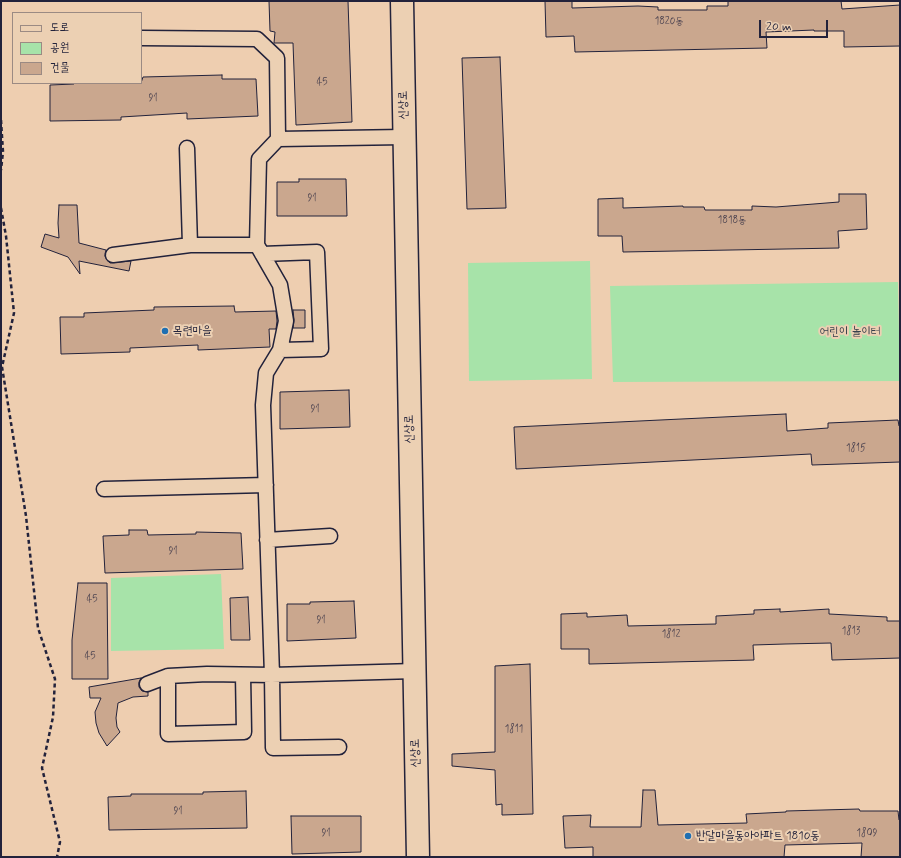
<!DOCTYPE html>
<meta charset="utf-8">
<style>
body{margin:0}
#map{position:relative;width:901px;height:858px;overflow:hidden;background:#eeceb0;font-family:Mynerve,"Poor Story",sans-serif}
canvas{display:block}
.frame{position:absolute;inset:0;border:2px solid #22223b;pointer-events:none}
.legend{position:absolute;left:12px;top:12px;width:130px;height:72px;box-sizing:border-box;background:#ecd0b3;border:1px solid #9b8a83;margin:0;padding:5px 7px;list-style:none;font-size:12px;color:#22223b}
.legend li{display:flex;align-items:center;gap:8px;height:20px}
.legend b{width:20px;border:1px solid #9b8a83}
.scale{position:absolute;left:759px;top:20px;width:69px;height:18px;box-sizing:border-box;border:2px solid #22223b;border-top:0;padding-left:5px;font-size:12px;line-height:14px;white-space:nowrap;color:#22223b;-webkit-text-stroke:3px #ecd0b3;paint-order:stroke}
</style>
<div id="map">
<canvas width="901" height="858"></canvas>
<div class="frame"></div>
<ul class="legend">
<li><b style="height:5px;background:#ecd0b3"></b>도로</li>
<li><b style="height:11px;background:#a7e3a9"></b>공원</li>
<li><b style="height:11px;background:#caa78e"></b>건물</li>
</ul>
<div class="scale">20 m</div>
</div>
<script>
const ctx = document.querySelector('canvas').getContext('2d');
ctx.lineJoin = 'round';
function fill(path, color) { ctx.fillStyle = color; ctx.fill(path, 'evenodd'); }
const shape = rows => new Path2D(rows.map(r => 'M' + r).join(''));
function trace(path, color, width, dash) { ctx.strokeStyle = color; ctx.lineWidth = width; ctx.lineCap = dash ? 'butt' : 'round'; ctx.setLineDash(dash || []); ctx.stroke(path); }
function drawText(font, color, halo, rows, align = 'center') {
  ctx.font = font + ' Mynerve,"Poor Story",sans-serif'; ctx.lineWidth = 4; ctx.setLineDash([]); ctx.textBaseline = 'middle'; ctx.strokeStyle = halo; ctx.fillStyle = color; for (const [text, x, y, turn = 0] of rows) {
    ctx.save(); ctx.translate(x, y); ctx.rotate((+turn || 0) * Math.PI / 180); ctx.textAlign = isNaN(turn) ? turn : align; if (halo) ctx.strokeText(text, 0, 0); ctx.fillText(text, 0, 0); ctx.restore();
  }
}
fill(shape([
 [590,261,592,379,469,381,468,263],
 [898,282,900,381,613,382,610,286],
 [221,574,224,649,111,651,111,578]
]), '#a7e3a9');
const building = shape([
 [269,1,348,1,352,122,296,125,293,43,274,43,275,32,270,31,269,1],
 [545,1,572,1,572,8,638,6,658,7,658,10,707,10,707,6,728,6,728,1,841,1,842,9,900,5,900,46,844,47,844,31,814,31,814,30,766,32,767,48,575,52,574,36,546,37,545,1],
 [500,57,506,208,467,209,462,58,500,57],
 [222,75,222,79,256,79,258,116,187,119,187,113,121,117,121,120,50,121,50,85,74,84,74,83,141,83,143,77,222,75],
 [299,179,346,179,347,216,277,216,277,182,299,182,299,179],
 [839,194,866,194,867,229,838,231,839,248,623,252,622,236,598,236,598,199,623,198,623,208,683,206,683,207,704,207,705,210,752,210,752,206,776,207,839,202,839,194],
 [59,205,77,205,79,243,106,250,105,256,107,260,110,263,131,261,129,271,79,261,80,274,68,257,41,247,45,234,59,238,58,223,59,205],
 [234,306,235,312,276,311,277,321,276,329,269,329,270,347,198,350,198,345,130,348,130,352,61,354,60,317,84,317,84,313,154,310,154,307,234,306],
 [293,310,305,310,305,328,293,328,294,320,293,310],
 [349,390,350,427,280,429,280,392,349,390],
 [786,414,787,431,828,428,828,423,898,420,899,426,900,426,900,462,812,465,811,454,516,469,514,427,786,414],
 [129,530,147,530,148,535,196,534,196,532,241,533,243,569,105,573,103,536,129,535,129,530],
 [78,583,107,583,108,679,72,679,72,640,78,583],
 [248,597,250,640,231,640,230,598,248,597],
 [354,601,356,638,287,641,287,604,310,604,310,602,354,601],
 [780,609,780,612,829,609,829,614,887,617,887,621,900,621,900,658,832,660,831,643,785,644,753,645,754,660,589,664,589,649,561,649,561,614,587,613,587,617,627,615,628,626,716,624,716,616,754,614,754,610,780,609],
 [530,664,533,814,502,815,502,804,496,805,495,770,452,766,452,754,495,752,495,666,530,664],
 [141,678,139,682,139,687,142,691,148,692,148,696,133,697,118,703,116,718,117,727,120,732,107,746,99,733,96,723,95,712,101,698,90,698,89,687,141,678],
 [643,790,655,790,658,825,747,823,746,814,786,812,786,811,859,809,860,811,898,811,899,820,900,820,900,857,861,857,862,843,785,845,784,857,593,857,593,847,565,848,563,816,591,815,590,827,641,827,643,790],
 [246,791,247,828,109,830,108,797,131,796,131,794,203,794,203,792,246,791],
 [291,816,361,816,361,852,292,854,291,816]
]);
fill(building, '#caa78e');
trace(building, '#22223b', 1);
const lane = shape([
 [141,38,257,39,277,58,278,139,404,137],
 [278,139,259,159,257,245,280,285,286,321,280,350,266,373,263,405,272,675,415,671],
 [187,148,190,245],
 [262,254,317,252,321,349,280,350],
 [113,255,190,245,257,245],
 [104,489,266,485],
 [267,540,330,536],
 [243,675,244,732,168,734,168,676,207,674,272,675,273,748,339,747],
 [147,684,168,676]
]);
const secondary = shape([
 [402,1,418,857]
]);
trace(lane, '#22223b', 17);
trace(secondary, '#22223b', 25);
trace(shape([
 [1,120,3,152,1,170],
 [1,208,6,236,14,313,2,367,26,516,38,628,55,679,53,717,42,768,60,842,57,857]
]), '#22223b', 2.5, [4, 3]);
trace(lane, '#ecd0b3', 14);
trace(secondary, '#ecd0b3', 22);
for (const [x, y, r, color] of [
 [165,331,4,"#1f6fb2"],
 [688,836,4,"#1f6fb2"]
]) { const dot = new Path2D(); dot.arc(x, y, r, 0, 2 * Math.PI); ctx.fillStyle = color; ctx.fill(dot); trace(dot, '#ecd0b3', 1.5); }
drawText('10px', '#4c4350', null, [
 ["1820동",669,22],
 ["45",322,83],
 ["91",153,99],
 ["91",312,199],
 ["1818동",732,221],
 ["91",315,410],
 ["1815",856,449],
 ["91",173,552],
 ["45",92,600],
 ["91",321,621],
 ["1813",851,632],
 ["1812",671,635],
 ["45",90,657],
 ["1811",514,730],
 ["91",178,812],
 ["91",326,834],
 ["1809",867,834]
]);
drawText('12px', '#22223b', '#ecd0b3', [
 ["신상로",404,105,-91],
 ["신상로",410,429,-91],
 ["신상로",416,753,-91]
]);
drawText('12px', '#22223b', '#ecd0b3', [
 ["목련마을",173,331],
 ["반달마을동아아파트 1810동",696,836]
], 'left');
drawText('12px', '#363f4c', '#ecd0b3', [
 ["어린이 놀이터",850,332]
]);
</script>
